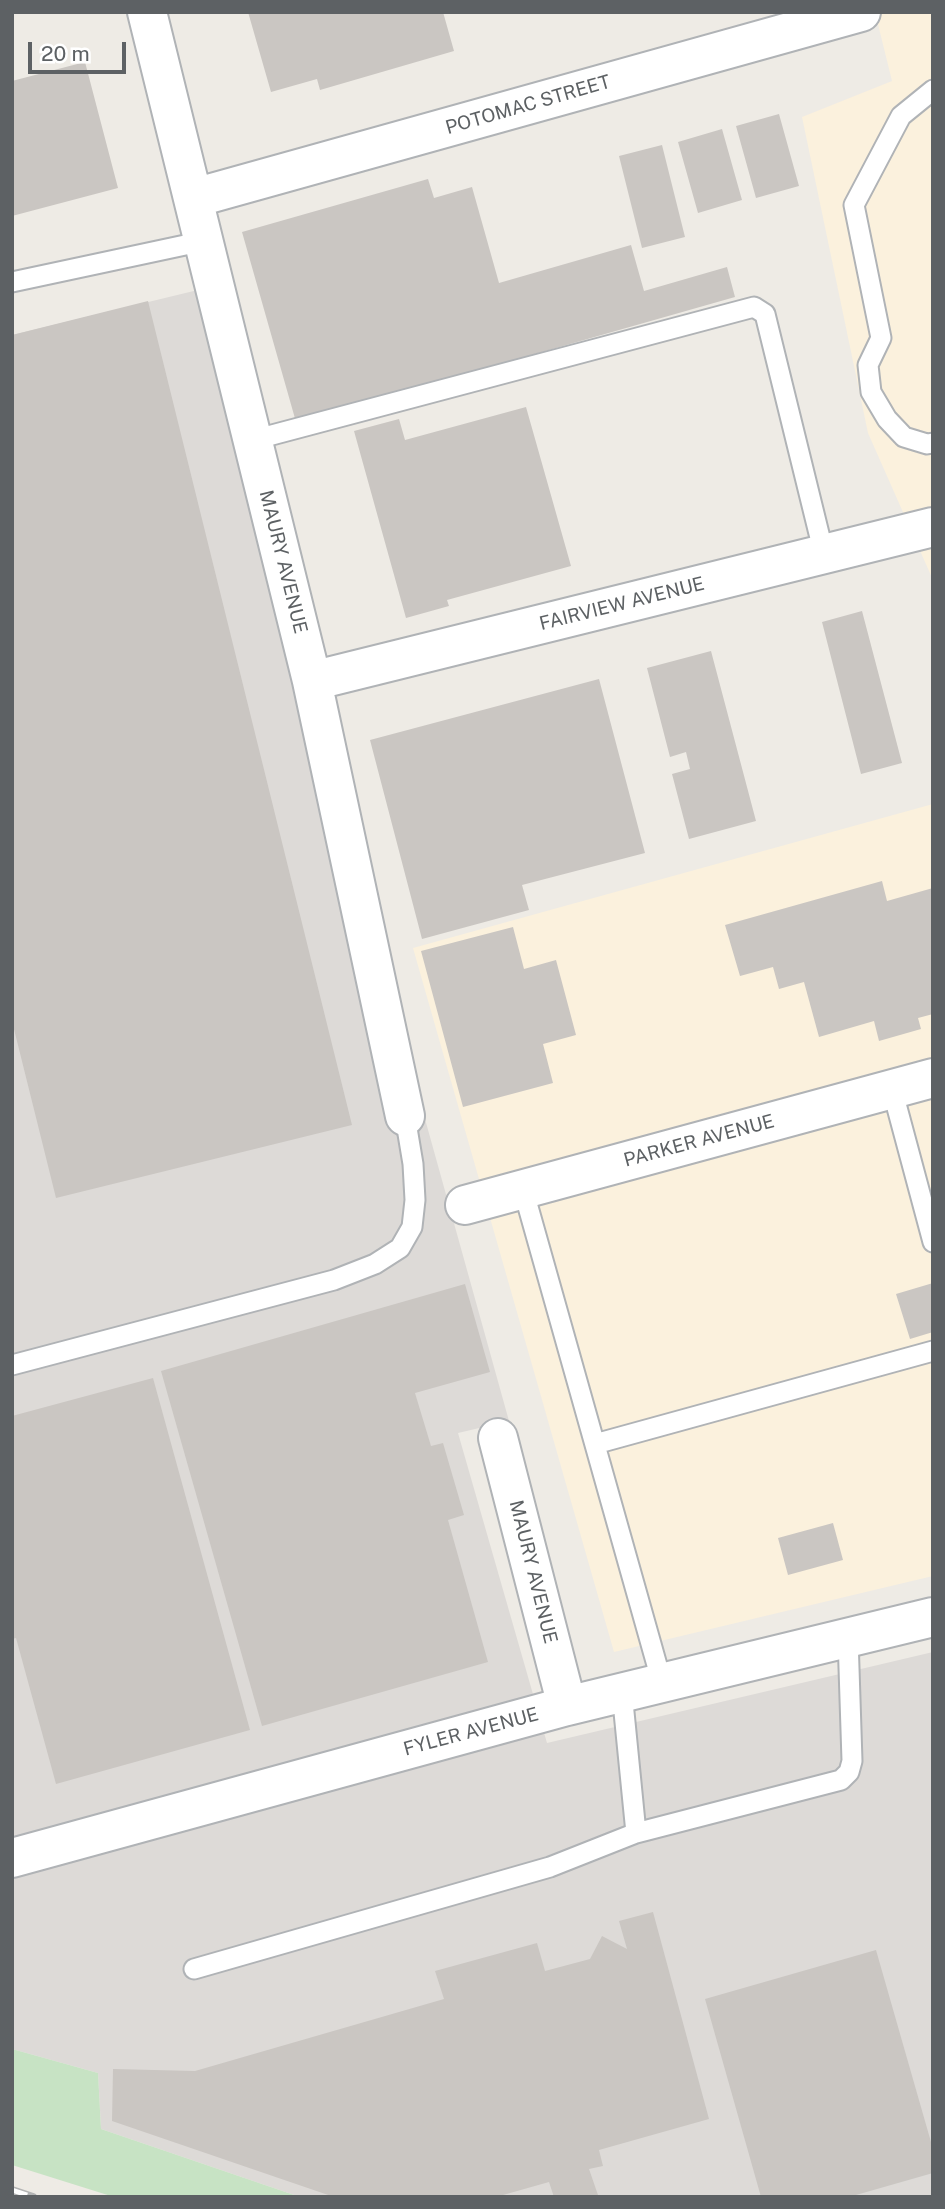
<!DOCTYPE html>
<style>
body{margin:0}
#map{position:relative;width:945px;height:2209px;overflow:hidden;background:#eeebe5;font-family:"Public Sans",sans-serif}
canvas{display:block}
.frame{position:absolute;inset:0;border:14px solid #5d6164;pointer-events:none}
.scale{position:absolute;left:28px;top:42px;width:98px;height:32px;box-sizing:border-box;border:4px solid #5d6164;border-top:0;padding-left:9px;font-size:21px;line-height:24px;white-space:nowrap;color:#5d6164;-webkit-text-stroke:5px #fff;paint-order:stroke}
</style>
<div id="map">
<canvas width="945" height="2209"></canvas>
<div class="frame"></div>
<div class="scale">20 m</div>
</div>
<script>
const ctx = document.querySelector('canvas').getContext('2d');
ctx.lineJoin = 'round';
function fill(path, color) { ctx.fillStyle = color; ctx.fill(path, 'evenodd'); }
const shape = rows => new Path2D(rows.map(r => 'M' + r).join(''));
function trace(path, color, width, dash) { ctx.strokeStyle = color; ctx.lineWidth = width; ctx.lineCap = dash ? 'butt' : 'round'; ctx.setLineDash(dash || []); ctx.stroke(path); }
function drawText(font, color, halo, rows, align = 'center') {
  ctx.font = font + ' "Public Sans",sans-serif'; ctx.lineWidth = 5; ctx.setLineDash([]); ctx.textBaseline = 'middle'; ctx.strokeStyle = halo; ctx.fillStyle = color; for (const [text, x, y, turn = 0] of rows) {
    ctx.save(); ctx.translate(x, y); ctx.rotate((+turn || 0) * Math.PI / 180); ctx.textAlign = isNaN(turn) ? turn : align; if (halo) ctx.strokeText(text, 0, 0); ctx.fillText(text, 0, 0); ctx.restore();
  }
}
fill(shape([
 [875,12,933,12,933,580,868,433,802,117,892,81],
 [933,804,933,1576,614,1652,413,948]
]), '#fbf1dd');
fill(shape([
 [202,289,393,1128,425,1119,509,1421,458,1433,547,1743,933,1652,933,2197,300,2197,101,2129,98,2073,12,2049,12,335]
]), '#dddad7');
fill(shape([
 [12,2049,98,2073,101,2129,300,2197,114,2197,12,2165]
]), '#c7e3c4');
fill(shape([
 [248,12,443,12,454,51,320,90,317,79,271,92],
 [85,62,118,188,12,216,12,81],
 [779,114,799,186,756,198,736,126],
 [722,129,742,200,698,213,678,142],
 [662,145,685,237,642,248,619,156],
 [428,179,434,198,472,187,499,283,631,245,644,291,727,267,735,297,296,422,242,232],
 [148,301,352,1125,56,1198,12,1021,12,335],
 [526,407,571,566,447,600,449,606,406,618,354,431,399,419,405,440],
 [862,611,902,763,861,774,822,622],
 [711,651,756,821,689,839,672,774,690,769,686,752,670,757,647,668],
 [599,679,645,853,522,885,529,910,422,939,370,740],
 [882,881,887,901,933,888,933,1014,918,1018,921,1029,879,1041,874,1021,819,1037,804,982,779,989,773,967,740,976,725,925],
 [513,927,524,969,556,960,576,1035,543,1044,553,1083,463,1107,421,951],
 [933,1283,933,1332,910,1339,896,1294],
 [465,1284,490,1372,415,1393,431,1446,443,1443,464,1515,448,1520,488,1662,262,1726,161,1371],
 [153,1378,250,1730,56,1784,16,1638,12,1639,12,1416],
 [833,1523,843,1560,788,1575,778,1538],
 [653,1912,709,2119,599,2150,603,2166,589,2169,598,2195,554,2197,549,2182,496,2197,439,2197,438,2195,430,2197,334,2197,112,2121,113,2069,195,2071,444,1999,435,1971,537,1943,545,1971,590,1959,602,1936,627,1949,619,1921],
 [876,1950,933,2149,933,2173,849,2197,761,2197,705,1999]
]), '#cac6c2');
const service = shape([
 [933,90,901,116,854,205,881,338,868,365,871,392,887,419,904,437,927,444,933,443],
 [12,282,204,241],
 [253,440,754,307,765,314,824,554],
 [892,1089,933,1242],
 [523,1189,662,1683],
 [12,1365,334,1280,375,1264,400,1248,412,1227,415,1200,413,1164,405,1116],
 [595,1444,933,1351],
 [636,1833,841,1780,849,1772,852,1761,848,1637],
 [194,1969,550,1867,636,1833,622,1692]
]);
const minor = shape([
 [147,12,312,681,405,1116],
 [194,198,861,12],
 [312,681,933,527],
 [465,1205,933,1078],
 [498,1438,567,1706],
 [12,1858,567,1706,933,1617]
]);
trace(service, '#b0b3b6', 23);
trace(minor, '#b0b3b6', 42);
trace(service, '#fff', 19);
trace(minor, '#fff', 38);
const rail = shape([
 [12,2190,33,2197]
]);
trace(rail, '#b3b4b4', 8);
trace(rail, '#fff', 5, [16]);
drawText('19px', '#5d6164', '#fff', [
 ["POTOMAC STREET",528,105,-16],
 ["MAURY AVENUE",283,562,76],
 ["FAIRVIEW AVENUE",622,604,-14],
 ["PARKER AVENUE",699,1141,-15],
 ["MAURY AVENUE",533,1572,76],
 ["FYLER AVENUE",471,1732,-15]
]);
</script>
